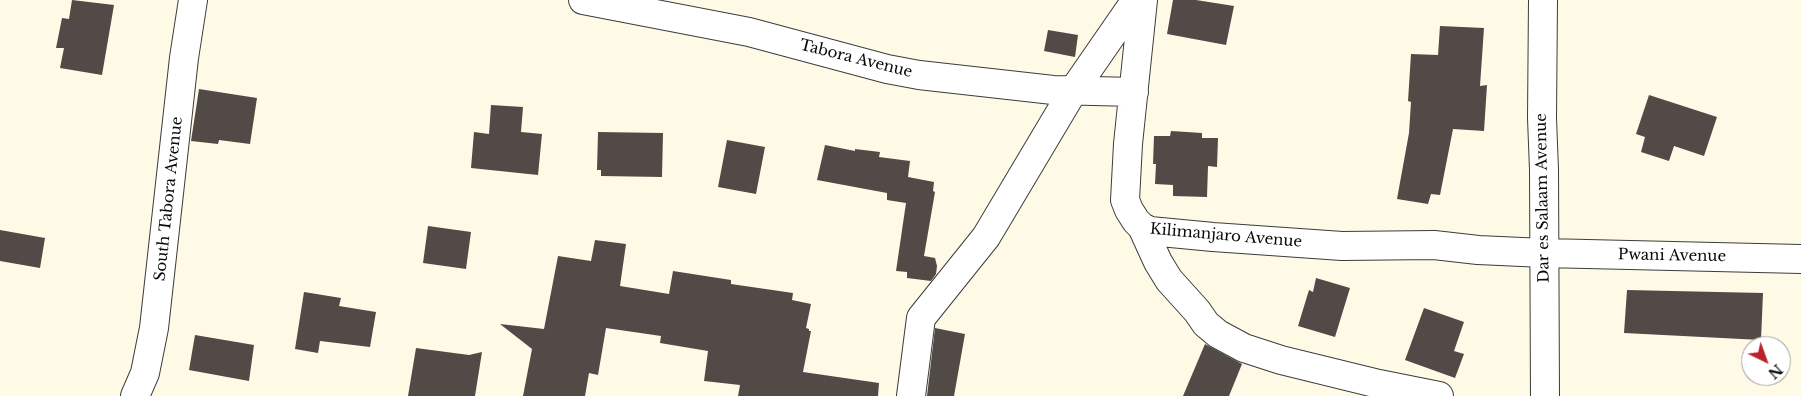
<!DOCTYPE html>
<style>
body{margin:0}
#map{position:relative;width:1801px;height:396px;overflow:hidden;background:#fffae6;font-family:"Libre Baskerville",serif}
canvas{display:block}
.north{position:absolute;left:1741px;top:336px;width:50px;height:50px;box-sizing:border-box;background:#fff;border:1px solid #9d9d9d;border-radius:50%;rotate:138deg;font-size:14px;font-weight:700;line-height:20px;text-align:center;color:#090909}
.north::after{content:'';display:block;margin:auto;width:18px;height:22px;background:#b9222c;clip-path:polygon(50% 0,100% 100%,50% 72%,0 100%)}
</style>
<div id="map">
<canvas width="1801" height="396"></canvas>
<div class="north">N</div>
</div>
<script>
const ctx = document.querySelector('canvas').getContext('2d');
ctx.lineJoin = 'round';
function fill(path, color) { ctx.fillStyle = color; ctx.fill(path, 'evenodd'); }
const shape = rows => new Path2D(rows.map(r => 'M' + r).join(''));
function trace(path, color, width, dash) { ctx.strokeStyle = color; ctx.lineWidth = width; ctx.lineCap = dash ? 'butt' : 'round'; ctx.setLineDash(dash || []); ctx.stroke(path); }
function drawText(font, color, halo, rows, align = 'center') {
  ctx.font = font + ' "Libre Baskerville",serif'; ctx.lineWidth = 5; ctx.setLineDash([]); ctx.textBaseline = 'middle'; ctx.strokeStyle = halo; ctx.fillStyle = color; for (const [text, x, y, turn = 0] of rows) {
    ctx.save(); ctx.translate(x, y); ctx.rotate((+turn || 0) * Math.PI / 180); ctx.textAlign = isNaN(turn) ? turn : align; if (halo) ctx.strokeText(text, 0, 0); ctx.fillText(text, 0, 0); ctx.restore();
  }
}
fill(shape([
 [72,0,114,5,102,75,60,68,64,48,56,48,62,18,69,19],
 [1173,0,1196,0,1234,6,1226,45,1167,34],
 [1440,26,1484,28,1480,86,1487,85,1484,131,1453,129,1440,195,1431,194,1428,204,1397,199,1409,133,1411,102,1408,101,1411,54,1438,55],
 [1048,30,1078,35,1075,57,1044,51],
 [199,89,257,98,250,144,219,140,218,144,191,141],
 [1649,95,1717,117,1704,156,1674,146,1669,161,1641,152,1645,137,1636,134],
 [491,105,523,107,521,132,542,134,538,175,471,168,474,132,489,134],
 [1171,131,1202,133,1202,138,1218,138,1217,167,1208,166,1207,197,1173,196,1173,185,1155,184,1156,164,1153,164,1154,136,1170,136],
 [598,132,663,133,662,177,601,176,601,170,597,170],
 [727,140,765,147,756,194,718,187],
 [825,145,855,151,855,149,880,152,879,157,910,161,908,177,934,182,933,191,935,192,924,256,935,258,937,266,936,274,931,281,907,278,907,272,896,271,906,203,887,200,887,193,817,180],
 [428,226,471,232,466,269,423,263],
 [0,230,45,238,40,268,0,261],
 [595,240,626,244,620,286,669,294,673,271,731,280,731,284,793,293,792,300,811,304,806,328,809,329,809,331,811,331,803,372,879,383,878,396,738,396,740,385,704,381,708,351,660,343,661,336,606,328,598,375,589,373,585,396,523,396,532,349,500,324,544,329,558,256,591,261],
 [1316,278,1350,288,1335,337,1298,326,1309,290,1313,292],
 [1627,290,1763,293,1761,340,1624,333],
 [304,292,341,298,339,306,376,312,370,347,320,341,318,353,295,349],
 [1424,308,1464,322,1454,351,1464,354,1455,378,1405,360],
 [935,328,965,334,954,396,927,396],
 [195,335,254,345,249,381,189,370],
 [1205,344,1242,364,1229,396,1183,396],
 [416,348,469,355,482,352,475,396,408,396]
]), '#524a46');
const minor = shape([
 [583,0,749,32,887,69,919,75,1053,90,1134,92],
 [1143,0,1128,144,1125,200,1129,210,1136,221,1142,227,1150,231,1213,237,1342,246,1434,245,1478,250,1544,253,1801,259],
 [1543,0,1542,118,1544,170,1545,396],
 [1142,227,1158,262,1169,280,1197,311,1206,324,1218,334,1244,348,1281,360,1379,384,1439,396],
 [135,396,145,373,154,328,184,58,193,0],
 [911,396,921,318,986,237,1073,91,1136,0]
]);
trace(minor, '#3c3c3c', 30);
trace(minor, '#fff', 28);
drawText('15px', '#090909', '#fff', [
 ["Tabora Avenue",856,59,14],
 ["Dar es Salaam Avenue",1543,198,-91],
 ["South Tabora Avenue",169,199,-84],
 ["Kilimanjaro Avenue",1226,236,5],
 ["Pwani Avenue",1672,256,1]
]);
</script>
